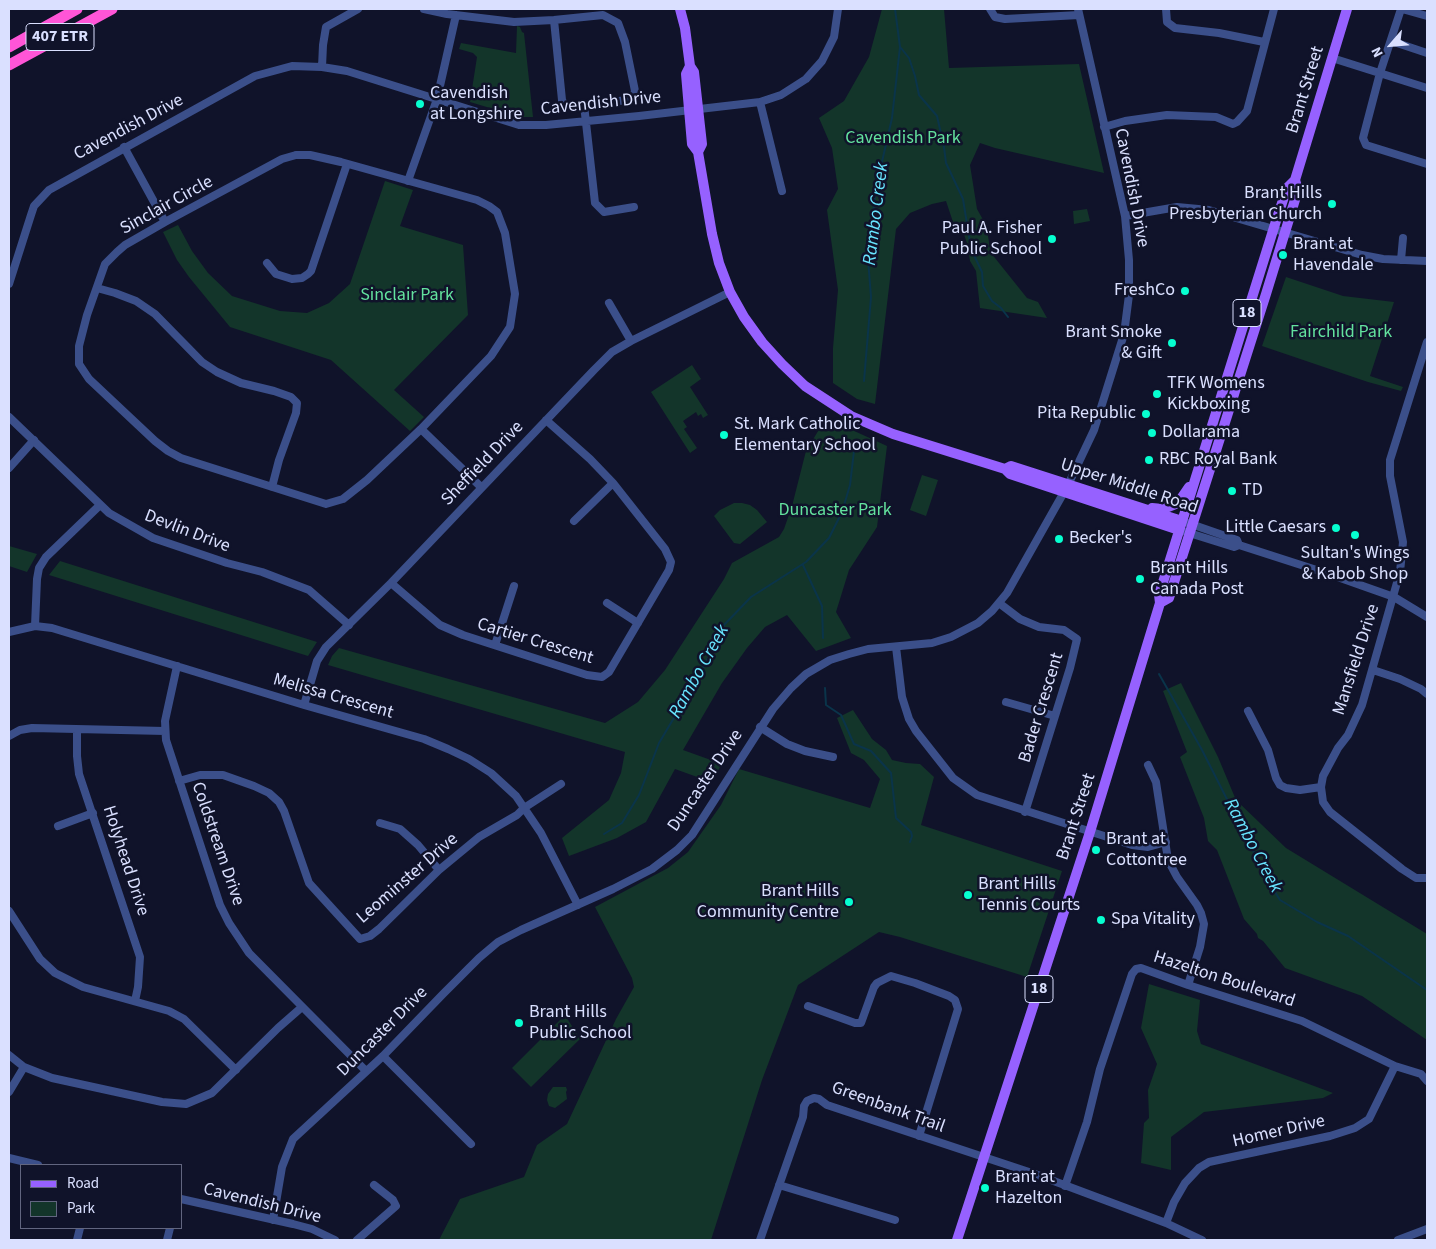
<!DOCTYPE html>
<style>
body{margin:0}
#map{position:relative;width:1436px;height:1249px;overflow:hidden;background:#10132a;font-family:"Source Sans 3",sans-serif}
canvas{display:block}
.frame{position:absolute;inset:0;border:10px solid #dae0ff;pointer-events:none}
.legend{position:absolute;left:20px;top:1164px;width:162px;height:65px;box-sizing:border-box;background:#10132a;border:1px solid #61657f;margin:0;padding:6px 9px;list-style:none;font-size:15px;color:#dae0ff}
.legend li{display:flex;align-items:center;gap:10px;height:25px}
.legend b{width:25px;border:1px solid #61657f}
.north{position:absolute;left:1366px;top:20px;width:50px;height:50px;-webkit-text-stroke:4px #10132a;paint-order:stroke;rotate:243deg;font-size:14px;font-weight:700;line-height:20px;text-align:center;color:#dae0ff}
.north::after{content:'';display:block;margin:auto;width:18px;height:22px;background:#dae0ff;clip-path:polygon(50% 0,100% 100%,50% 72%,0 100%)}
</style>
<div id="map">
<canvas width="1436" height="1249"></canvas>
<div class="frame"></div>
<ul class="legend">
<li><b style="height:6px;background:#9661ff"></b>Road</li>
<li><b style="height:14px;background:#13352a"></b>Park</li>
</ul>
<div class="north">N</div>
</div>
<script>
const ctx = document.querySelector('canvas').getContext('2d');
ctx.lineJoin = 'round';
function fill(path, color) { ctx.fillStyle = color; ctx.fill(path, 'evenodd'); }
const shape = rows => new Path2D(rows.map(r => 'M' + r).join(''));
function trace(path, color, width, dash) { ctx.strokeStyle = color; ctx.lineWidth = width; ctx.lineCap = dash ? 'butt' : 'round'; ctx.setLineDash(dash || []); ctx.stroke(path); }
function drawText(font, color, halo, rows, align = 'center') {
  ctx.font = font + ' "Source Sans 3",sans-serif'; ctx.lineWidth = 5; ctx.setLineDash([]); ctx.textBaseline = 'middle'; ctx.strokeStyle = halo; ctx.fillStyle = color; for (const [text, x, y, turn = 0] of rows) {
    ctx.save(); ctx.translate(x, y); ctx.rotate((+turn || 0) * Math.PI / 180); ctx.textAlign = isNaN(turn) ? turn : align; if (halo) ctx.strokeText(text, 0, 0); ctx.fillText(text, 0, 0); ctx.restore();
  }
}
fill(shape([
 [882,9,944,9,949,68,1079,64,1104,173,995,148,980,143,970,165,977,209,986,225,991,253,1027,298,1038,302,1047,318,980,308,976,271,970,261,967,243,962,229,953,222,946,201,932,204,910,213,896,229,875,404,857,399,833,383,833,348,838,290,827,210,838,189,832,148,819,118,844,101,869,57],
 [517,26,520,27,522,32,524,33,533,117,520,117,470,102,477,57,473,53,459,49,461,43,516,53],
 [385,181,413,190,400,226,463,245,468,315,394,390,424,417,410,431,331,360,230,327,189,277,177,260,163,232,178,225,192,251,208,273,232,296,280,311,307,313,329,303,350,284],
 [1087,209,1090,221,1074,224,1073,211],
 [1286,277,1343,296,1394,302,1370,376,1403,387,1401,391,1368,382,1262,346],
 [692,365,701,379,690,387,708,415,703,418,701,414,698,416,696,412,683,421,687,427,684,429,697,448,690,453,651,392],
 [826,418,887,446,877,527,849,570,836,612,851,638,816,651,787,615,765,627,747,648,722,683,683,750,722,764,711,782,675,769,646,822,617,838,569,856,562,838,609,800,621,773,625,752,328,665,332,656,339,648,605,723,638,702,665,670,724,579,732,563,779,537,784,529,792,506,806,451],
 [922,475,938,480,926,516,910,510],
 [734,503,742,503,750,505,757,510,767,522,740,544,734,543,714,516,720,510],
 [9,546,37,554,27,572,9,566],
 [60,561,317,642,308,656,49,575],
 [1181,683,1218,757,1236,800,1286,848,1427,934,1427,1040,1362,996,1285,968,1263,941,1258,938,1257,934,1244,919,1217,850,1208,841,1204,818,1180,757,1187,752,1163,691],
 [853,710,872,739,886,750,892,760,906,763,920,764,934,777,921,825,1062,871,1027,977,900,937,879,932,798,985,762,1080,711,1240,439,1240,460,1199,524,1177,537,1145,567,1124,616,1019,634,987,632,978,595,907,668,868,688,852,721,805,739,769,870,808,880,779,864,760,851,753,837,718],
 [1149,984,1200,1000,1197,1031,1201,1044,1333,1093,1323,1098,1204,1112,1171,1137,1171,1170,1141,1163,1144,1123,1149,1118,1148,1090,1157,1064,1141,1028],
 [565,1015,580,1039,531,1087,512,1068],
 [553,1087,566,1087,567,1090,566,1092,567,1099,555,1108,549,1106,547,1100,548,1094]
]), '#13352a');
trace(shape([
 [901,48,909,58,915,76,919,95,937,116,944,147,946,163,963,199,971,249,982,272,983,286,992,301,1001,308,1008,317],
 [864,381,871,297,868,259,876,188,892,118,900,47,895,9],
 [803,565,822,606,823,638],
 [1159,674,1202,750,1270,884,1280,900,1317,922,1348,936,1427,990],
 [825,688,826,705,841,715,854,744,871,751,891,773,896,818,911,832,912,836,910,842],
 [604,834,622,823,639,795,659,743,700,674,724,625,751,597,806,562,829,538,842,512,850,485,854,451]
]), '#0a344a', 2);
trace(shape([
 [424,9,447,14,514,22,554,20,603,15,618,23,625,42,635,91,633,97,627,100,570,107,565,106,562,100,554,20],
 [990,9,995,17,1005,19,1079,15],
 [1166,9,1167,22,1175,28,1219,33,1264,42],
 [1401,9,1380,73,1363,138,1366,145,1427,164],
 [1402,9,1427,16],
 [1391,41,1427,53],
 [1332,58,1427,88],
 [322,67,323,45,326,27,358,9],
 [760,102,782,191],
 [584,105,595,203,604,212,634,207],
 [1104,127,1125,121,1167,115,1216,117,1233,124,1237,122,1247,111,1274,9],
 [124,147,165,222],
 [296,155,310,155,341,162,445,191,477,200,489,206,497,212,505,233,515,294,510,327,491,356,421,429,367,480,343,499,326,504,181,458,168,451,155,441,89,379,79,364,79,346,87,315,105,264,117,252,125,245,165,222,282,159,296,155],
 [408,181,437,99,456,15],
 [1125,216,1177,207,1209,210,1362,255,1383,259,1427,261],
 [1401,260,1403,238],
 [267,263,276,274,292,279,302,278,308,274,311,271,347,164],
 [9,284,31,215,34,206,49,190,255,76,292,66,322,67,347,71,519,125,546,125,639,116,760,102,781,95,806,79,822,61,834,37,838,9],
 [97,288,115,293,136,301,155,314,202,362,217,372,241,383,274,391,291,397,297,403,296,413,279,460,272,487],
 [609,303,631,341],
 [1427,342,1390,460,1390,476,1403,542,1400,572,1362,705,1348,735,1338,748,1323,776,1321,787,1323,802,1330,812,1402,869,1416,878,1427,878],
 [9,417,109,513,153,538,227,563,262,572,309,590,349,625],
 [421,429,481,487],
 [9,468,34,440],
 [574,521,613,483],
 [1188,523,1237,540,1239,545],
 [1186,532,1234,547,1239,545,1329,574,1394,597,1427,617],
 [391,583,440,625,463,635,587,675,602,677,609,672,669,570,671,562,665,549,613,483,590,459,546,420],
 [607,603,638,623],
 [999,603,1020,619,1039,627,1064,630,1077,639,1070,668,1025,812],
 [35,626,37,579,39,568,46,557,100,505],
 [9,632,35,626,52,628,304,705,424,739,448,749,469,759,491,773,516,796,541,833,578,905],
 [495,645,514,586],
 [896,647,902,697,909,719,916,731,953,778,977,795,1132,845,1148,847,1166,842],
 [177,666,165,721,166,740,220,905,229,923,249,953,366,1071],
 [1373,670,1400,679,1421,689,1427,694],
 [1006,702,1055,716],
 [304,705,317,661,326,647,391,583,594,370,612,352,631,341,730,292],
 [1248,711,1268,750,1276,778,1280,785,1286,788,1300,790,1321,787],
 [760,727,787,744,805,751,833,757],
 [77,730,77,756,79,774,140,957,138,987,135,1001],
 [9,736,20,730,32,728,165,731],
 [1148,765,1156,782,1168,860,1177,877,1197,905,1201,913,1204,924,1200,947,1188,985],
 [179,781,200,775,223,775,254,786,269,793,279,802,284,811,309,883,360,939,370,936,379,929,439,870,479,837,517,815,524,808,561,784],
 [380,823,400,829,418,845,439,870],
 [58,826,93,813],
 [9,911,40,959,55,973,83,987,169,1011,184,1019,236,1070],
 [808,1006,855,1023,861,1023,874,987,877,983,891,976,915,983,949,996,955,1000,958,1009,919,1136],
 [9,1055,24,1067,52,1078,162,1102,186,1104,212,1093,278,1028,302,1007],
 [383,1056,471,1144],
 [9,1092,24,1067],
 [9,1158,38,1165],
 [779,1185,895,1220],
 [1065,1186,1087,1122,1100,1069,1132,974,1136,969,1141,968,1188,985,1302,1021,1395,1066,1421,1074,1427,1081],
 [181,1199,293,1224,312,1229,335,1240],
 [273,1220,282,1167,293,1139,383,1056,443,994,479,958,498,942,521,930,613,889,652,869,677,850,692,835,773,709,791,688,806,674,830,660,849,654,868,649,932,643,951,637,978,623,992,611,1007,593,1068,485,1094,430,1124,334,1129,295,1129,260,1125,216,1078,9],
 [1166,1223,1174,1202,1185,1183,1199,1168,1209,1162,1330,1136,1355,1128,1369,1119,1395,1066],
 [77,1240,80,1228],
 [167,1240,170,1228],
 [357,1240,396,1206,393,1200,374,1185],
 [760,1240,803,1117,804,1106,807,1101,814,1098,819,1099,827,1105,1035,1174,1166,1223,1202,1240],
 [1398,1240,1427,1229]
]), '#3b4f8a', 8);
trace(shape([
 [680,9,685,28,690,66,694,72,702,144,698,152],
 [690,66,686,74,692,144,698,152,712,234,719,263,730,292,744,317,762,342,782,364,805,386,851,416,893,434,1005,469,1011,466,1182,521],
 [1005,469,1010,474,1179,530],
 [1152,508,1163,509,1178,503,1189,487],
 [1160,603,1169,598,1266,294,1298,190,1295,180,1347,9],
 [957,1240,1090,832,1160,603,1159,595,1276,221,1287,188,1295,180]
]), '#9661ff', 10);
trace(shape([
 [9,47,77,9],
 [9,65,112,9]
]), '#ff55d7', 11);
for (const [x, y, r, color] of [
 [420,104,5,"#06ffd0"],
 [1332,204,5,"#06ffd0"],
 [1052,239,5,"#06ffd0"],
 [1283,255,5,"#06ffd0"],
 [1185,291,5,"#06ffd0"],
 [1172,343,5,"#06ffd0"],
 [1157,394,5,"#06ffd0"],
 [1146,414,5,"#06ffd0"],
 [1152,433,5,"#06ffd0"],
 [724,435,5,"#06ffd0"],
 [1149,460,5,"#06ffd0"],
 [1232,491,5,"#06ffd0"],
 [1336,528,5,"#06ffd0"],
 [1355,535,5,"#06ffd0"],
 [1059,539,5,"#06ffd0"],
 [1140,579,5,"#06ffd0"],
 [1096,850,5,"#06ffd0"],
 [968,895,5,"#06ffd0"],
 [849,902,5,"#06ffd0"],
 [1101,920,5,"#06ffd0"],
 [519,1023,5,"#06ffd0"],
 [985,1188,5,"#06ffd0"]
]) { const dot = new Path2D(); dot.arc(x, y, r, 0, 2 * Math.PI); ctx.fillStyle = color; ctx.fill(dot); trace(dot, '#10132a', 2); }
for (const [x, y, w] of [
 [60,37,68],
 [1247,313,28],
 [1039,989,28]
]) { const box = new Path2D(); box.roundRect(x - w / 2, y - 13.5, w, 27, 4); ctx.fillStyle = '#10132a'; ctx.fill(box); trace(box, '#dae0ff', 1); }
drawText('bold 16px', '#dae0ff', null, [
 ["407 ETR",60,37],
 ["18",1247,313],
 ["18",1039,989]
]);
drawText('18px', '#dae0ff', '#10132a', [
 ["Brant Street",1306,90,-73],
 ["Cavendish Drive",601,104,-6],
 ["Cavendish Drive",129,128,-28],
 ["Cavendish Drive",1131,188,79],
 ["Sinclair Circle",167,206,-29],
 ["Sheffield Drive",483,464,-46],
 ["Upper Middle Road",1129,487,18],
 ["Devlin Drive",187,532,21],
 ["Cartier Crescent",535,642,17],
 ["Mansfield Drive",1357,660,-72],
 ["Melissa Crescent",333,697,16],
 ["Bader Crescent",1042,708,-73],
 ["Duncaster Drive",706,781,-56],
 ["Brant Street",1077,817,-72],
 ["Coldstream Drive",217,844,71],
 ["Holyhead Drive",125,861,72],
 ["Leominster Drive",408,879,-41],
 ["Hazelton Boulevard",1224,980,18],
 ["Duncaster Drive",383,1032,-45],
 ["Greenbank Trail",888,1108,20],
 ["Homer Drive",1279,1132,-13],
 ["Cavendish Drive",262,1204,14]
]);
drawText('18px', '#dae0ff', '#10132a', [
 ["Cavendish",430,94],
 ["at Longshire",430,115],
 ["Brant Hills",1322,194,"right"],
 ["Presbyterian Church",1322,215,"right"],
 ["Paul A. Fisher",1042,229,"right"],
 ["Public School",1042,250,"right"],
 ["Brant at",1293,245],
 ["Havendale",1293,266],
 ["FreshCo",1175,291,"right"],
 ["Brant Smoke",1162,333,"right"],
 ["& Gift",1162,354,"right"],
 ["TFK Womens",1167,384],
 ["Kickboxing",1167,405],
 ["Pita Republic",1136,414,"right"],
 ["St. Mark Catholic",734,425],
 ["Elementary School",734,446],
 ["Dollarama",1162,433],
 ["RBC Royal Bank",1159,460],
 ["TD",1242,491],
 ["Little Caesars",1326,528,"right"],
 ["Becker's",1069,539],
 ["Sultan's Wings",1355,554,"center"],
 ["& Kabob Shop",1355,575,"center"],
 ["Brant Hills",1150,569],
 ["Canada Post",1150,590],
 ["Brant at",1106,840],
 ["Cottontree",1106,861],
 ["Brant Hills",978,885],
 ["Tennis Courts",978,906],
 ["Brant Hills",839,892,"right"],
 ["Community Centre",839,913,"right"],
 ["Spa Vitality",1111,920],
 ["Brant Hills",529,1013],
 ["Public School",529,1034],
 ["Brant at",995,1178],
 ["Hazelton",995,1199]
], 'left');
drawText('18px', '#63e29e', '#10132a', [
 ["Cavendish Park",903,139],
 ["Sinclair Park",407,296],
 ["Fairchild Park",1341,333],
 ["Duncaster Park",835,511]
]);
drawText('italic 19px', '#68e5ff', '#10132a', [
 ["Rambo Creek",877,214,-83],
 ["Rambo Creek",700,672,-61],
 ["Rambo Creek",1252,846,62]
]);
</script>
